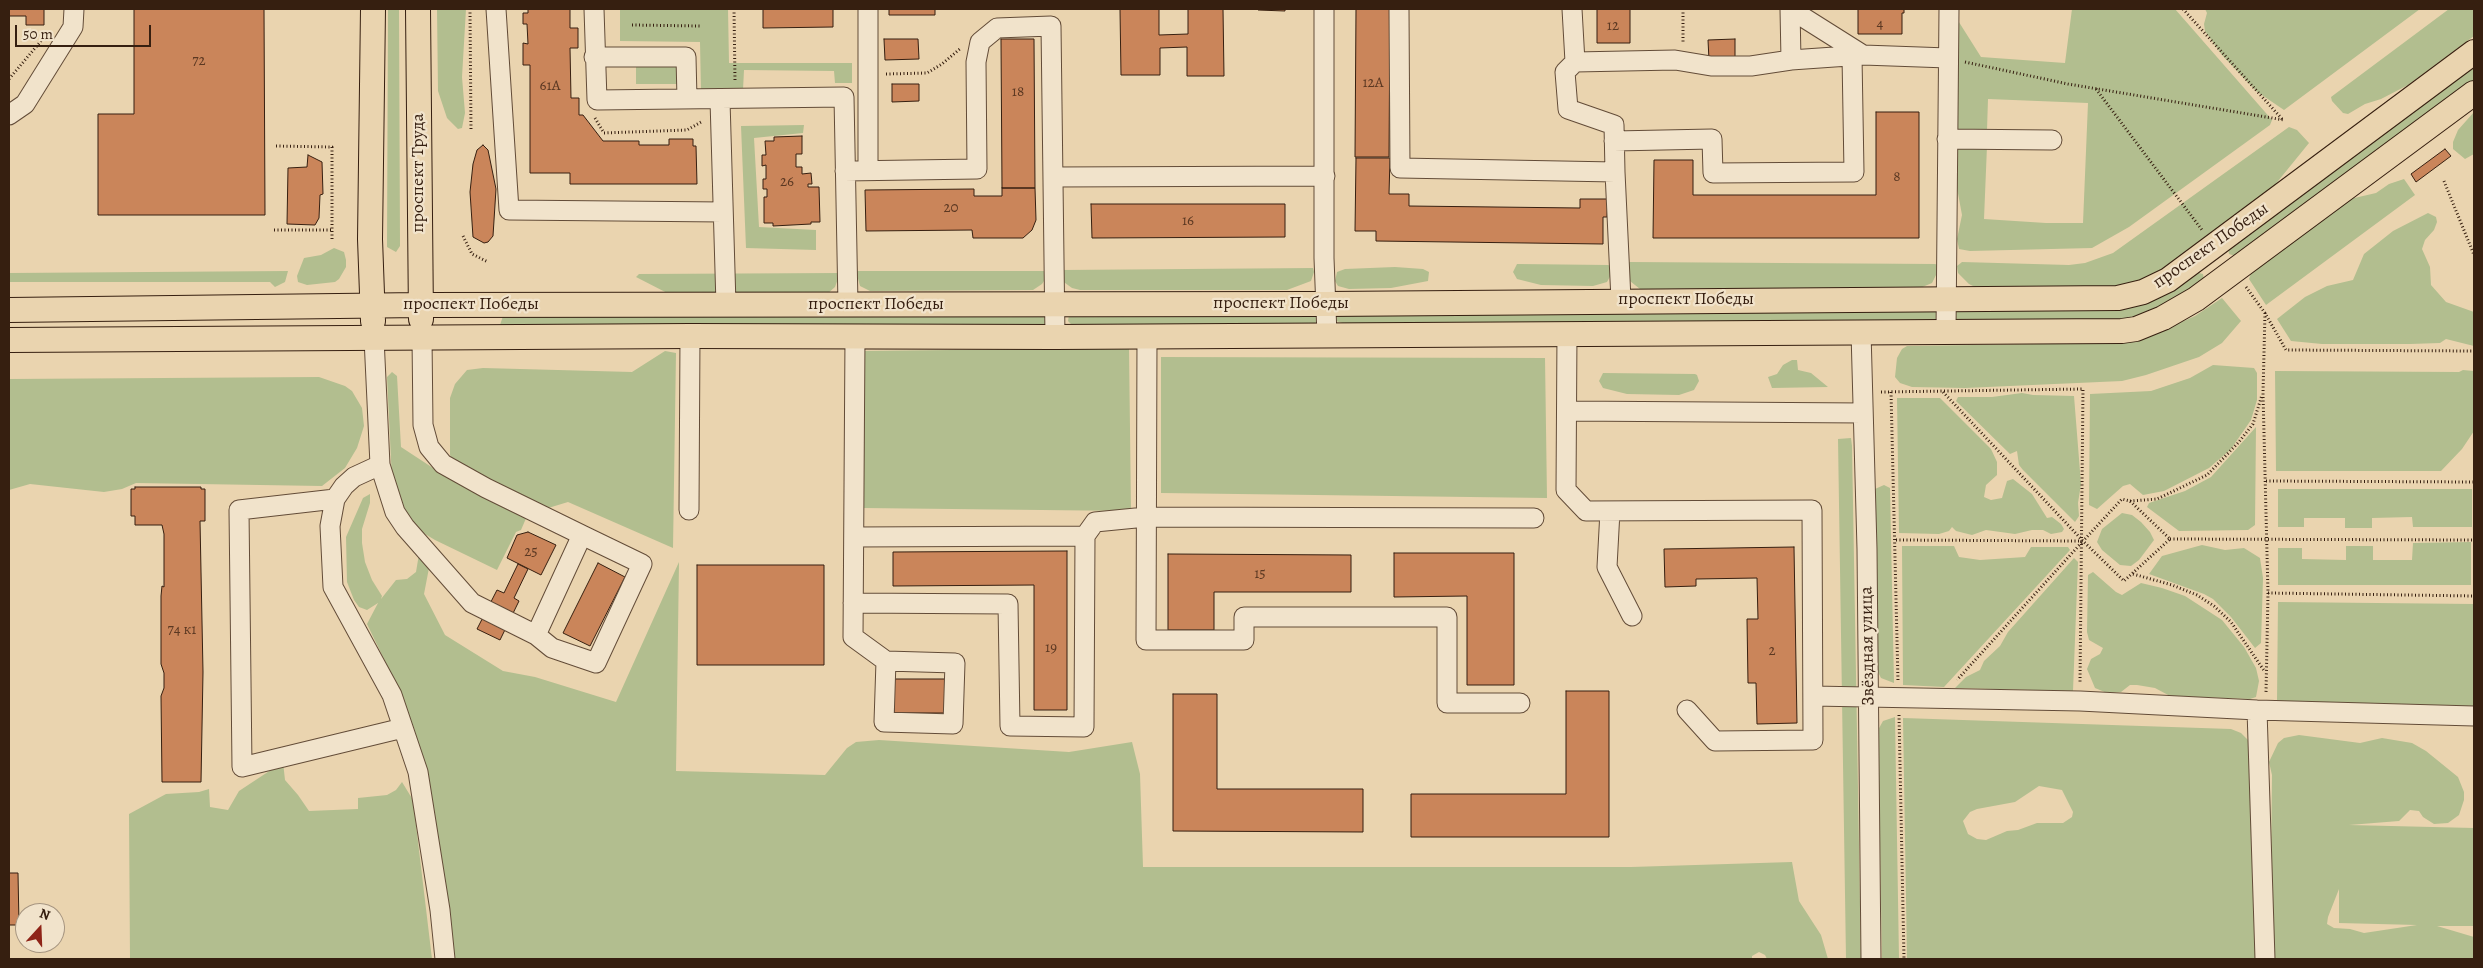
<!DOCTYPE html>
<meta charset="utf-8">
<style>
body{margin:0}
#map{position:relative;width:2483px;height:968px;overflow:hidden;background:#ead4af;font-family:Alegreya,serif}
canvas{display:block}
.frame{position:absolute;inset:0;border:10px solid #361f10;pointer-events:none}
.north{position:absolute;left:15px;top:903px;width:50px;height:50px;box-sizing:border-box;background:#f1e3cb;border:1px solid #a69580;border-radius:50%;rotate:20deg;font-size:14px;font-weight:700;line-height:20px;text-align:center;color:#361f10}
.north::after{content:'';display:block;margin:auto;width:18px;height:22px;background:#8f2418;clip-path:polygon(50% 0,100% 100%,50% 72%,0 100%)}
.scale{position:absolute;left:15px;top:25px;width:136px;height:22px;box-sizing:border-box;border:2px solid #361f10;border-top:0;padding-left:6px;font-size:15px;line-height:18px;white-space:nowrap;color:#361f10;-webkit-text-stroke:4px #f1e3cb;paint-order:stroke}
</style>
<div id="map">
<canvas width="2483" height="968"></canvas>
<div class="frame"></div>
<div class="north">N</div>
<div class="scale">50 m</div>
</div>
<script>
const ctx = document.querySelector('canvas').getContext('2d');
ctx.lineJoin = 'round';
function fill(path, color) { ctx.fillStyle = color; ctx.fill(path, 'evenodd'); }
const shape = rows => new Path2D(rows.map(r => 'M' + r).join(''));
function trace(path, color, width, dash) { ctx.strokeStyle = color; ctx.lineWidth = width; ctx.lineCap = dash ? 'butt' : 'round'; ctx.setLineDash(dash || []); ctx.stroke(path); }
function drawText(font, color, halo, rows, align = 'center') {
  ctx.font = font + ' Alegreya,serif'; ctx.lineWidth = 4.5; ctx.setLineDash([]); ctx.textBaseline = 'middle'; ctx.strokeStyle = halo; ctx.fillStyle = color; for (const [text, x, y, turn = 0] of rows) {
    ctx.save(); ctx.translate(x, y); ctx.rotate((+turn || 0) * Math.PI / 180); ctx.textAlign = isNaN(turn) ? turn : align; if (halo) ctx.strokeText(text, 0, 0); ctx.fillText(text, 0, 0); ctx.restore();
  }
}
fill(shape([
 [388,9,399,9,400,246,396,252,387,247],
 [437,9,466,9,462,77,465,113,462,128,458,129,447,118,438,91],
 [620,9,728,9,729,63,852,63,852,83,835,83,834,71,744,70,743,90,701,92,700,42,620,41],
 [2072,9,2175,9,2272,120,2270,125,2129,227,2092,248,1970,251,1959,249,1957,239,1962,215,1957,188,1957,146,1987,146,1984,219,2046,223,2083,223,2088,103,1988,99,1987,130,1957,129,1957,19,1981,57,2065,63],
 [2205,9,2420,9,2284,110,2256,91,2222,55,2205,31,2204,24,2207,13],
 [2449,9,2474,9,2474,36,2408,85,2381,99,2365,104,2348,114,2343,113,2332,101,2331,97],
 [2474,65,2474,80,2235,256,2229,254,2228,248],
 [636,66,679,66,678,84,636,84],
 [2474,112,2474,154,2465,159,2453,149,2453,142,2458,130],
 [804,125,803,133,754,138,759,227,816,230,816,250,746,248,741,126],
 [2289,127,2297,130,2309,143,2274,186,2151,277,2121,286,1979,289,1969,284,1958,273,1957,266,1962,262,2069,265,2085,263,2113,253],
 [2404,179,2415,195,2266,305,2249,279,2251,273,2350,199,2376,193,2389,184],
 [2428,213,2436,217,2437,222,2434,230,2425,240,2422,249,2430,267,2431,285,2446,302,2474,312,2474,346,2446,339,2440,343,2410,344,2322,344,2291,341,2277,319,2305,297,2327,286,2353,280,2364,254,2393,231],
 [334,248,344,252,346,260,346,267,339,279,335,282,307,285,298,282,297,276,304,258,321,255],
 [1630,262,1935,264,1938,265,1939,269,1932,283,1920,288,1640,289,1625,277,1626,264],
 [1517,264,1608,265,1611,266,1613,271,1607,282,1593,286,1541,285,1517,279,1513,272],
 [1395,267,1423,269,1429,272,1428,281,1391,288,1349,289,1338,286,1335,281,1337,272,1345,269],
 [1313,268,1314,272,1311,281,1287,290,1080,290,1072,288,1061,280,1062,270],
 [288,271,285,282,275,287,270,282,9,282,9,273],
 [856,271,1046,271,1046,278,1042,284,1033,290,870,291,860,286],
 [2195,272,2203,274,2204,280,2180,298,2130,318,2090,321,1960,321,1956,320,1955,316,1957,309,1961,309,2091,311,2121,308],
 [840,273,835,287,827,294,673,296,636,277,639,274],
 [2222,298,2241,321,2222,343,2199,357,2146,375,2122,381,1965,388,1912,387,1900,383,1895,377,1897,358,1902,349,1907,346,2106,343,2166,329,2195,316],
 [1933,310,1938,312,1938,319,1935,321,1346,324,1336,321,1335,314],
 [1044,313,1049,319,1045,326,501,327,500,325,503,316],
 [1069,315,1317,315,1318,318,1315,324,1073,326,1068,321],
 [1129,348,1131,511,863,508,861,351],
 [665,351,676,353,673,548,568,502,545,509,453,461,450,455,450,398,455,384,467,370,483,368,632,372],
 [1161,357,1545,358,1547,498,1161,493],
 [1792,360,1797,360,1798,370,1811,373,1828,387,1772,388,1768,377,1777,374,1783,365],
 [2213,365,2254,368,2257,373,2257,400,2251,420,2231,449,2209,468,2164,491,2143,495,2130,484,2123,486,2097,509,2089,505,2090,394,2151,391,2190,378],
 [2463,370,2474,371,2474,431,2462,449,2441,471,2276,471,2275,371,2459,372],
 [392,372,397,376,401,447,433,468,527,516,521,530,516,532,497,570,435,540,420,531,408,520,401,507,392,480,387,377],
 [1603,373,1695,374,1697,375,1699,381,1694,390,1679,395,1627,394,1603,388,1599,381],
 [319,377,345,386,352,391,362,408,364,426,357,448,345,468,322,486,136,483,122,489,104,492,30,484,9,490,9,379],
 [2022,393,2033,395,2074,396,2081,484,2078,503,2079,516,2075,522,2023,470,2019,465,2017,451,2010,454,1956,401,1958,397,1992,397],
 [1897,398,1940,398,1991,449,1997,462,1997,475,1986,485,1984,497,1991,500,2002,498,2007,481,2013,479,2032,494,2047,518,2052,517,2061,524,2064,529,2062,532,2051,534,2043,530,2032,530,2015,534,1986,530,1972,535,1956,531,1952,527,1949,531,1939,534,1899,533],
 [2256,427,2255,525,2248,530,2179,531,2147,507,2149,503,2185,491,2211,477],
 [1851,438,1852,446,1861,959,1846,959,1838,439],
 [1884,485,1890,488,1894,683,1881,678,1876,668,1875,489],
 [2278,489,2472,489,2472,527,2413,527,2412,517,2372,518,2372,528,2345,528,2345,518,2304,518,2304,527,2278,527],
 [370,494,370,503,362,529,362,543,365,562,372,580,382,596,381,599,396,580,407,579,416,572,419,554,429,568,424,594,445,635,503,671,535,677,616,702,679,562,676,771,825,775,847,748,856,742,879,740,1069,752,1132,742,1140,774,1143,867,1631,867,1792,862,1799,901,1821,935,1828,959,1767,959,1765,955,1759,952,1752,956,1752,959,452,959,395,682,367,624,378,603,367,610,359,607,354,600,347,582,346,537,363,498],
 [2122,513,2132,515,2141,522,2150,532,2154,540,2139,560,2131,566,2120,565,2102,550,2097,542,2102,529],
 [2471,542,2471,585,2278,585,2278,548,2302,548,2302,559,2346,560,2346,546,2373,546,2373,560,2412,560,2413,543],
 [2202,545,2225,550,2244,548,2260,558,2263,578,2261,643,2255,648,2231,617,2213,599,2204,594,2149,574,2162,556],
 [1902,546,1954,546,1959,557,1980,560,2025,557,2031,547,2068,547,2070,550,1944,687,1903,685],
 [2074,558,2078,562,2073,691,1955,688,1966,677,1980,670,1984,661,2000,646,2008,632],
 [2093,572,2116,592,2122,595,2141,583,2162,588,2185,596,2222,620,2244,647,2256,668,2259,681,2256,697,2250,699,2170,696,2155,688,2137,685,2130,685,2121,692,2107,693,2095,688,2087,669,2091,659,2100,654,2103,648,2089,640,2087,632,2088,575],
 [2278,602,2474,604,2474,707,2277,701],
 [1895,717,1899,959,1882,959,1878,730,1883,721],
 [1903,718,2231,729,2241,733,2250,742,2260,959,1907,959],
 [2039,786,2062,790,2073,812,2072,817,2063,823,2037,823,2018,830,2007,831,1986,840,1977,839,1968,834,1963,821,1970,812,1977,809,2015,802],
 [2299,735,2360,743,2382,738,2412,743,2426,751,2458,777,2464,792,2464,800,2459,815,2448,823,2434,824,2423,817,2419,811,2410,810,2399,821,2349,825,2474,828,2474,926,2437,926,2474,937,2474,959,2275,959,2271,869,2272,775,2269,762,2278,743,2284,738],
 [2339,889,2339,923,2417,925,2364,933,2350,929,2334,928,2327,924,2328,917],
 [283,762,285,780,298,795,309,811,358,809,358,798,387,795,396,790,402,782,413,800,432,959,130,959,129,814,166,794,199,792,209,789,210,807,228,810,239,791]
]), '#b2be8f');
const building = shape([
 [9,9,44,9,44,25,26,25,26,16,9,16,9,9],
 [134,9,264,9,265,215,98,215,98,114,134,114,134,9],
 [528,9,570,9,570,28,578,28,578,48,570,48,571,98,579,98,579,115,583,115,603,141,639,141,639,145,669,145,669,139,693,139,693,146,696,146,697,184,570,184,570,173,530,173,530,65,523,65,523,43,528,44,527,24,523,24,523,13,528,13,528,9],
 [763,9,833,9,833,27,763,28,763,9],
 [889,9,935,9,935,15,889,15,889,9],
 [1120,9,1159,9,1159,35,1188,34,1188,9,1223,9,1224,76,1187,76,1187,47,1160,48,1160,75,1121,75,1120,9],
 [1258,9,1285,9,1285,11,1258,10,1258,9],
 [1356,9,1390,9,1389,157,1355,157,1356,9],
 [1597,9,1630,9,1630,43,1597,43,1597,9],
 [1858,9,1904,9,1904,13,1902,13,1902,34,1858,34,1858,9],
 [884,39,918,39,919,59,885,60,884,39],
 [1001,39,1034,39,1035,188,1002,188,1001,39],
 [1735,39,1735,59,1709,60,1708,40,1735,39],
 [892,84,919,84,919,101,892,102,892,84],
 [1876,112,1919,112,1919,238,1653,238,1654,160,1693,160,1693,195,1876,195,1876,112],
 [802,136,802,154,796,154,796,167,802,167,802,174,811,173,812,184,808,184,808,187,819,187,820,222,811,222,811,224,773,226,773,223,764,223,764,197,767,197,767,189,763,189,763,179,766,179,766,165,762,166,762,155,766,155,765,141,774,141,774,137,802,136],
 [483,145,488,150,496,189,493,236,488,242,484,243,473,237,470,192,473,164,477,150,483,145],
 [2445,149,2451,156,2416,182,2411,174,2445,149],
 [308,155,322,162,323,194,320,195,319,218,315,225,287,224,288,168,307,167,308,155],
 [1356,158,1390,158,1389,194,1409,194,1409,206,1580,208,1580,199,1608,199,1607,217,1603,217,1603,244,1376,241,1376,231,1355,231,1356,158],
 [1002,188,1035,188,1036,220,1032,230,1023,238,973,238,972,230,866,231,865,190,974,189,974,196,1002,196,1002,188],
 [1091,204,1285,204,1285,237,1092,238,1091,204],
 [135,487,201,487,201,489,205,489,205,521,200,521,203,672,201,782,162,782,161,696,164,688,164,673,161,664,161,596,162,586,164,587,164,534,162,525,135,525,135,516,131,516,131,489,135,489,135,487],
 [528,532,556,545,541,575,507,558,517,535,528,532],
 [1794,547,1797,723,1757,724,1756,683,1748,683,1747,619,1758,619,1757,578,1696,579,1696,586,1665,587,1664,549,1794,547],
 [1067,551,1067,710,1034,710,1034,585,893,586,893,552,1067,551],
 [1394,553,1514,553,1514,685,1467,685,1467,596,1394,597,1394,553],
 [1168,554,1351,555,1351,592,1214,592,1214,630,1168,630,1168,554],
 [598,563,625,577,590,646,563,633,598,563],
 [518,564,528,569,514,598,519,601,500,640,477,629,497,590,504,593,518,564],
 [697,565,824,565,824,665,697,665,697,565],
 [894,679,949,679,948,713,894,713,894,679],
 [1566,691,1609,691,1609,837,1411,837,1411,794,1566,794,1566,691],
 [1173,694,1217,694,1217,789,1363,789,1363,832,1173,831,1173,694],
 [9,873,18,873,19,925,9,925,9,873]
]);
fill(building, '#ca855a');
trace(building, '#361f10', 1);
const minor = shape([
 [496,9,509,210,723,212],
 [594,9,597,100,844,97,848,305],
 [868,9,868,170],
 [1324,9,1324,258,1327,335],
 [1399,9,1400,168,1615,172,1621,300],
 [1572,9,1575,62,1565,72,1568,109,1614,125,1615,172],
 [1790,9,1791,60,1863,55,1948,58],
 [1790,9,1863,55],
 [594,57,686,57,687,99],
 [1575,62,1675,60,1711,66,1751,66,1791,60],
 [720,100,726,305],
 [9,115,25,104,73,27,74,9],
 [1947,139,2052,140],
 [1614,141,1712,139,1713,173,1854,172,1852,56],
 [845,171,977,169,976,62,980,42,997,28,1051,26,1055,337],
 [1053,177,1325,176],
 [1946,331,1949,9],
 [1861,332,1867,549,1871,959],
 [1567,333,1566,490,1586,511,1812,510,1813,740,1715,741,1687,710],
 [855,337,853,637,886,661],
 [1147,337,1146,640,1244,640,1244,617,1447,617,1447,703,1520,703],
 [374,338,380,465,395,512,405,527,472,603,536,635,582,535,486,488,443,464,429,447,423,425,422,338],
 [1567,411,1863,413],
 [380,465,354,477,344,486,335,499,239,510,242,767,403,728],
 [335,499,330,526,333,587,392,695,418,772,440,910,445,959],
 [689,510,690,336],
 [1610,511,1607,567,1632,616],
 [1085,536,1095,522,1146,517,1534,518],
 [853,603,1008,604,1010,726,1084,727,1085,536,854,537],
 [536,635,552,648,596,663,642,564,582,535],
 [886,661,955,663,953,724,884,722,886,661],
 [1813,696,2080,701,2257,710,2474,716],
 [2257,710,2265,959]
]);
const major = shape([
 [373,9,370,239,373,321],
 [418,9,421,319],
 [9,310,420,305,1326,304,2118,298,2143,292,2168,280,2474,52],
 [9,340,690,336,1055,337,2122,331,2136,329,2163,318,2196,299,2474,93]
]);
trace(minor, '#634c38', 21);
trace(major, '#361f10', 26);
trace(shape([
 [470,9,471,131],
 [734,9,735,81],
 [1683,9,1683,43],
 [2183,9,2283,120],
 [632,25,700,26],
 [1965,62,2068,84,2284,120],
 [886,74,927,73,942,64,961,48],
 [9,79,41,41],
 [2096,89,2202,230],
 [595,118,604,133,687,130,703,121],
 [276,146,332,147,332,239],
 [2444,181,2474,255],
 [274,230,332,230],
 [463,236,472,254,488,262],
 [2246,287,2265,313,2286,350,2474,351],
 [2265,313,2263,393,2268,593,2266,693],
 [1881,392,2083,389,2080,683],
 [1891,392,1898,681],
 [1943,392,2083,541,2124,581,2170,539,2130,501,2122,499,2084,540],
 [2266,481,2474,482],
 [2130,501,2157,499,2207,475,2238,443,2253,424,2262,395],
 [2170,539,2474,540],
 [1896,540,2083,541,1957,680],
 [2133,574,2172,585,2197,595,2214,606,2231,622,2265,672],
 [2268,593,2474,596],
 [1899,715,1904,959]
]), '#361f10', 3, [1, 2.5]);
trace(minor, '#f1e3cb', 19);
trace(major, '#ead4af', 24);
drawText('15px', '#5b3822', null, [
 ["4",1880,24],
 ["12",1613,26],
 ["72",199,61],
 ["12А",1373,83],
 ["61А",550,86],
 ["18",1018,92],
 ["8",1897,177],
 ["26",787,182],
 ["20",951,208],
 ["16",1188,221],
 ["25",531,552],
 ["15",1260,574],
 ["74 к1",182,630],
 ["19",1051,648],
 ["2",1772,651]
]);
drawText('18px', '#361f10', '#f1e3cb', [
 ["проспект Труда",419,173,-90],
 ["проспект Победы",2211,246,-35],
 ["проспект Победы",1686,300],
 ["проспект Победы",1281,304],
 ["проспект Победы",471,305],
 ["проспект Победы",876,305],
 ["Звёздная улица",1868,646,-91]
]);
</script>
